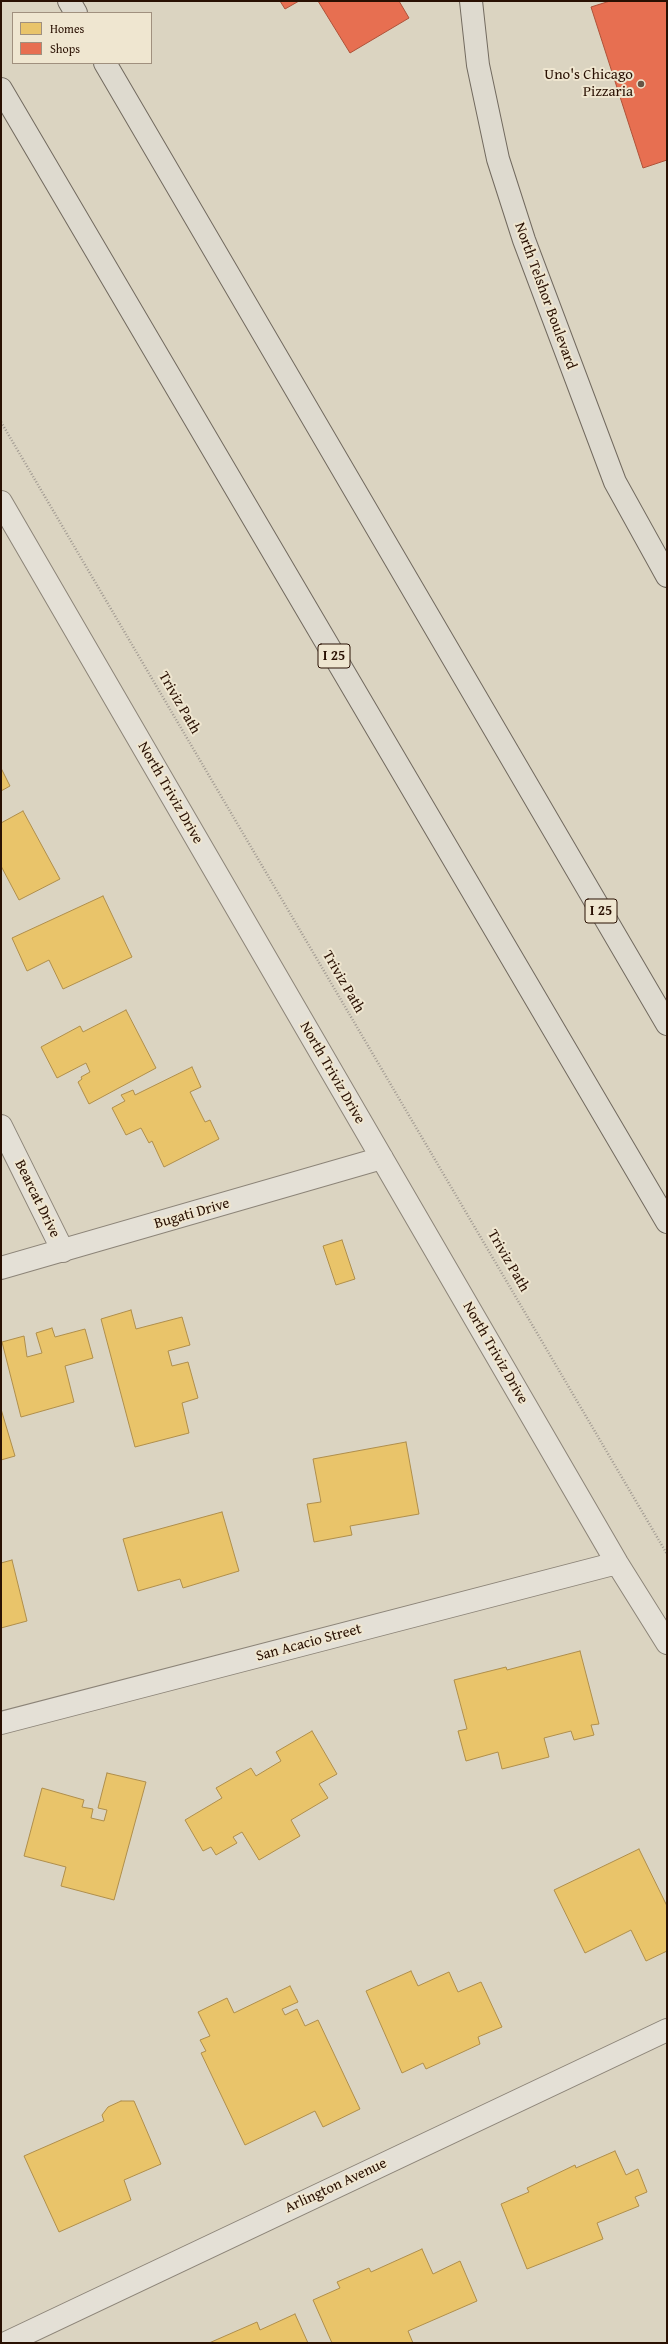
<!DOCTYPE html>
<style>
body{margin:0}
#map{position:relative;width:668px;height:2344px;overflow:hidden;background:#dbd4c1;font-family:"Gentium Book Plus",serif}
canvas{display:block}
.frame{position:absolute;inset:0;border:2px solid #291002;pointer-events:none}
.legend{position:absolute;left:12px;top:12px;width:140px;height:52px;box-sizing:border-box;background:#efe6d0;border:1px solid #a0907e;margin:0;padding:5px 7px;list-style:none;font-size:12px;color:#291002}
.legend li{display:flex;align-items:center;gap:8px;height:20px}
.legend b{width:20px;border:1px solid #a0907e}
</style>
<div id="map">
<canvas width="668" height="2344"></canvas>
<div class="frame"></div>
<ul class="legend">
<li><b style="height:11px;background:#e9c46a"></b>Homes</li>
<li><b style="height:11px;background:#e76f51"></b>Shops</li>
</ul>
</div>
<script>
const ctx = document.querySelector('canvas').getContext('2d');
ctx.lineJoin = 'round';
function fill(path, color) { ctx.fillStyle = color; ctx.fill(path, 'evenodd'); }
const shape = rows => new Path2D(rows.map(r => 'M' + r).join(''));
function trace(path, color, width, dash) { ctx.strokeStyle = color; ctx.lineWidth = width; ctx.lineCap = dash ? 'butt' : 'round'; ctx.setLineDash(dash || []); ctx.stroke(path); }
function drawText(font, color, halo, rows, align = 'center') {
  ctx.font = font + ' "Gentium Book Plus",serif'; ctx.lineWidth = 4; ctx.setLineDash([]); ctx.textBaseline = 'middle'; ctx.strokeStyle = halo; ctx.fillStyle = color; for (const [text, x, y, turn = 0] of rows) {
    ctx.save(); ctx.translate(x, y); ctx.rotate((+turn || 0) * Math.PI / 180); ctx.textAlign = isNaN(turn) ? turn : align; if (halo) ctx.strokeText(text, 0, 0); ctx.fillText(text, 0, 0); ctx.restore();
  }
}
const homes = shape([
 [1,768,10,786,1,791,1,768],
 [23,811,60,879,19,900,1,866,1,823,23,811],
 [103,896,132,957,63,989,49,960,27,971,12,938,103,896],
 [126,1010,156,1068,89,1104,78,1082,82,1079,81,1077,90,1072,86,1063,57,1078,41,1047,80,1026,83,1032,126,1010],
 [192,1067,201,1087,190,1092,205,1122,210,1120,219,1139,164,1167,152,1141,149,1143,141,1128,126,1135,112,1108,125,1101,121,1095,133,1090,135,1095,192,1067],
 [342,1240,355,1279,336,1285,323,1246,342,1240],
 [131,1310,136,1329,182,1317,190,1345,168,1351,172,1366,188,1362,198,1398,182,1403,189,1433,135,1447,101,1319,131,1310],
 [52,1328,55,1337,85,1329,93,1358,65,1366,74,1402,21,1417,2,1342,24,1336,27,1357,42,1353,36,1333,52,1328],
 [1,1409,15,1456,1,1460,1,1409],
 [406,1442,419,1514,350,1526,352,1535,314,1542,307,1504,321,1502,313,1459,406,1442],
 [222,1512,239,1571,183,1588,180,1579,138,1591,123,1539,222,1512],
 [12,1560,27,1621,1,1628,1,1563,12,1560],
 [580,1651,599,1724,591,1725,594,1735,574,1740,571,1731,544,1738,549,1757,502,1769,498,1752,466,1761,458,1731,467,1729,454,1680,506,1667,507,1670,580,1651],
 [312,1731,337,1774,319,1784,328,1798,291,1820,300,1836,259,1860,242,1832,233,1837,237,1843,216,1855,211,1847,203,1851,185,1820,222,1798,216,1788,251,1768,256,1776,281,1761,276,1752,312,1731],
 [107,1773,146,1782,114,1900,61,1886,66,1867,24,1856,42,1788,84,1800,82,1807,93,1809,91,1818,104,1821,107,1810,98,1808,107,1773],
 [639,1849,667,1906,667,1951,646,1961,631,1930,585,1953,554,1890,639,1849],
 [411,1971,418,1986,449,1972,458,1992,481,1982,502,2027,478,2037,480,2044,426,2069,423,2063,402,2073,366,1991,411,1971],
 [290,1986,298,2002,282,2009,285,2015,297,2009,305,2026,318,2020,360,2109,323,2127,315,2111,245,2145,201,2053,206,2051,200,2040,210,2036,198,2012,227,1998,234,2013,290,1986],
 [121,2101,134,2101,161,2164,124,2180,131,2200,59,2232,24,2156,104,2121,102,2115,108,2107,121,2101],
 [615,2151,626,2175,638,2169,647,2192,635,2197,639,2206,597,2223,603,2239,527,2269,501,2204,529,2192,527,2188,575,2165,576,2168,615,2151],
 [422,2249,433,2274,460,2261,477,2301,408,2331,413,2343,332,2343,313,2300,340,2288,337,2282,369,2268,371,2272,422,2249],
 [295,2314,308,2343,209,2343,257,2322,260,2330,295,2314]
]);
fill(homes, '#e9c46a');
trace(homes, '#af8e4b', 1);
const shops = shape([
 [280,1,299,1,285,9,280,1],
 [318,1,399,1,409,18,350,53,318,1],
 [610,1,667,1,667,160,643,168,591,7,610,1]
]);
fill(shops, '#e76f51');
trace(shops, '#ae5239', 1);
const minor = shape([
 [1,502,617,1563,667,1643],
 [1,1126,63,1251],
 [1,1268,382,1158],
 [1,1723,617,1563],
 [6,2343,667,2030]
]);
const major = shape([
 [471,1,478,65,498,159,524,240,615,482,667,576]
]);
const highway = shape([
 [69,1,76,13],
 [105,63,667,1024],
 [1,89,667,1222]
]);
trace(minor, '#8c8478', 24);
trace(major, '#726a5f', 24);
trace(highway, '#726a5f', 24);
trace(shape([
 [1,422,667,1554]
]), '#a09991', 2.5, [1, 2]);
trace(minor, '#e4e0d6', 22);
trace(major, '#dedacf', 22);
trace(highway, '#dedacf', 22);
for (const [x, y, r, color] of [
 [641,84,4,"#675545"]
]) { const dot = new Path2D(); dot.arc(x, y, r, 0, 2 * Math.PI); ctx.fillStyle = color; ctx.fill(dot); trace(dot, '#efe6d0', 1.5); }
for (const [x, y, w] of [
 [334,656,32],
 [601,911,32]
]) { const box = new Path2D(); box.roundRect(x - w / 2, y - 12, w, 24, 3); ctx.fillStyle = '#efe6d0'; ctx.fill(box); trace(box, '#291002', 1); }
drawText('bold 14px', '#291002', null, [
 ["I 25",334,656],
 ["I 25",601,911]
]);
drawText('15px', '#291002', '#efe6d0', [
 ["Uno's Chicago",633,75],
 ["Pizzaria",633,92]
], 'right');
drawText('15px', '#291002', '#efe6d0', [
 ["North Telshor Boulevard",545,296,70],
 ["Triviz Path",179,703,60],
 ["North Triviz Drive",170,793,60],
 ["Triviz Path",343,982,60],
 ["North Triviz Drive",332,1073,60],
 ["Bearcat Drive",37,1199,64],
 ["Bugati Drive",192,1214,-16],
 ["Triviz Path",508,1261,60],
 ["North Triviz Drive",495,1353,60],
 ["San Acacio Street",309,1643,-15],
 ["Arlington Avenue",336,2186,-25]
]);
</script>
